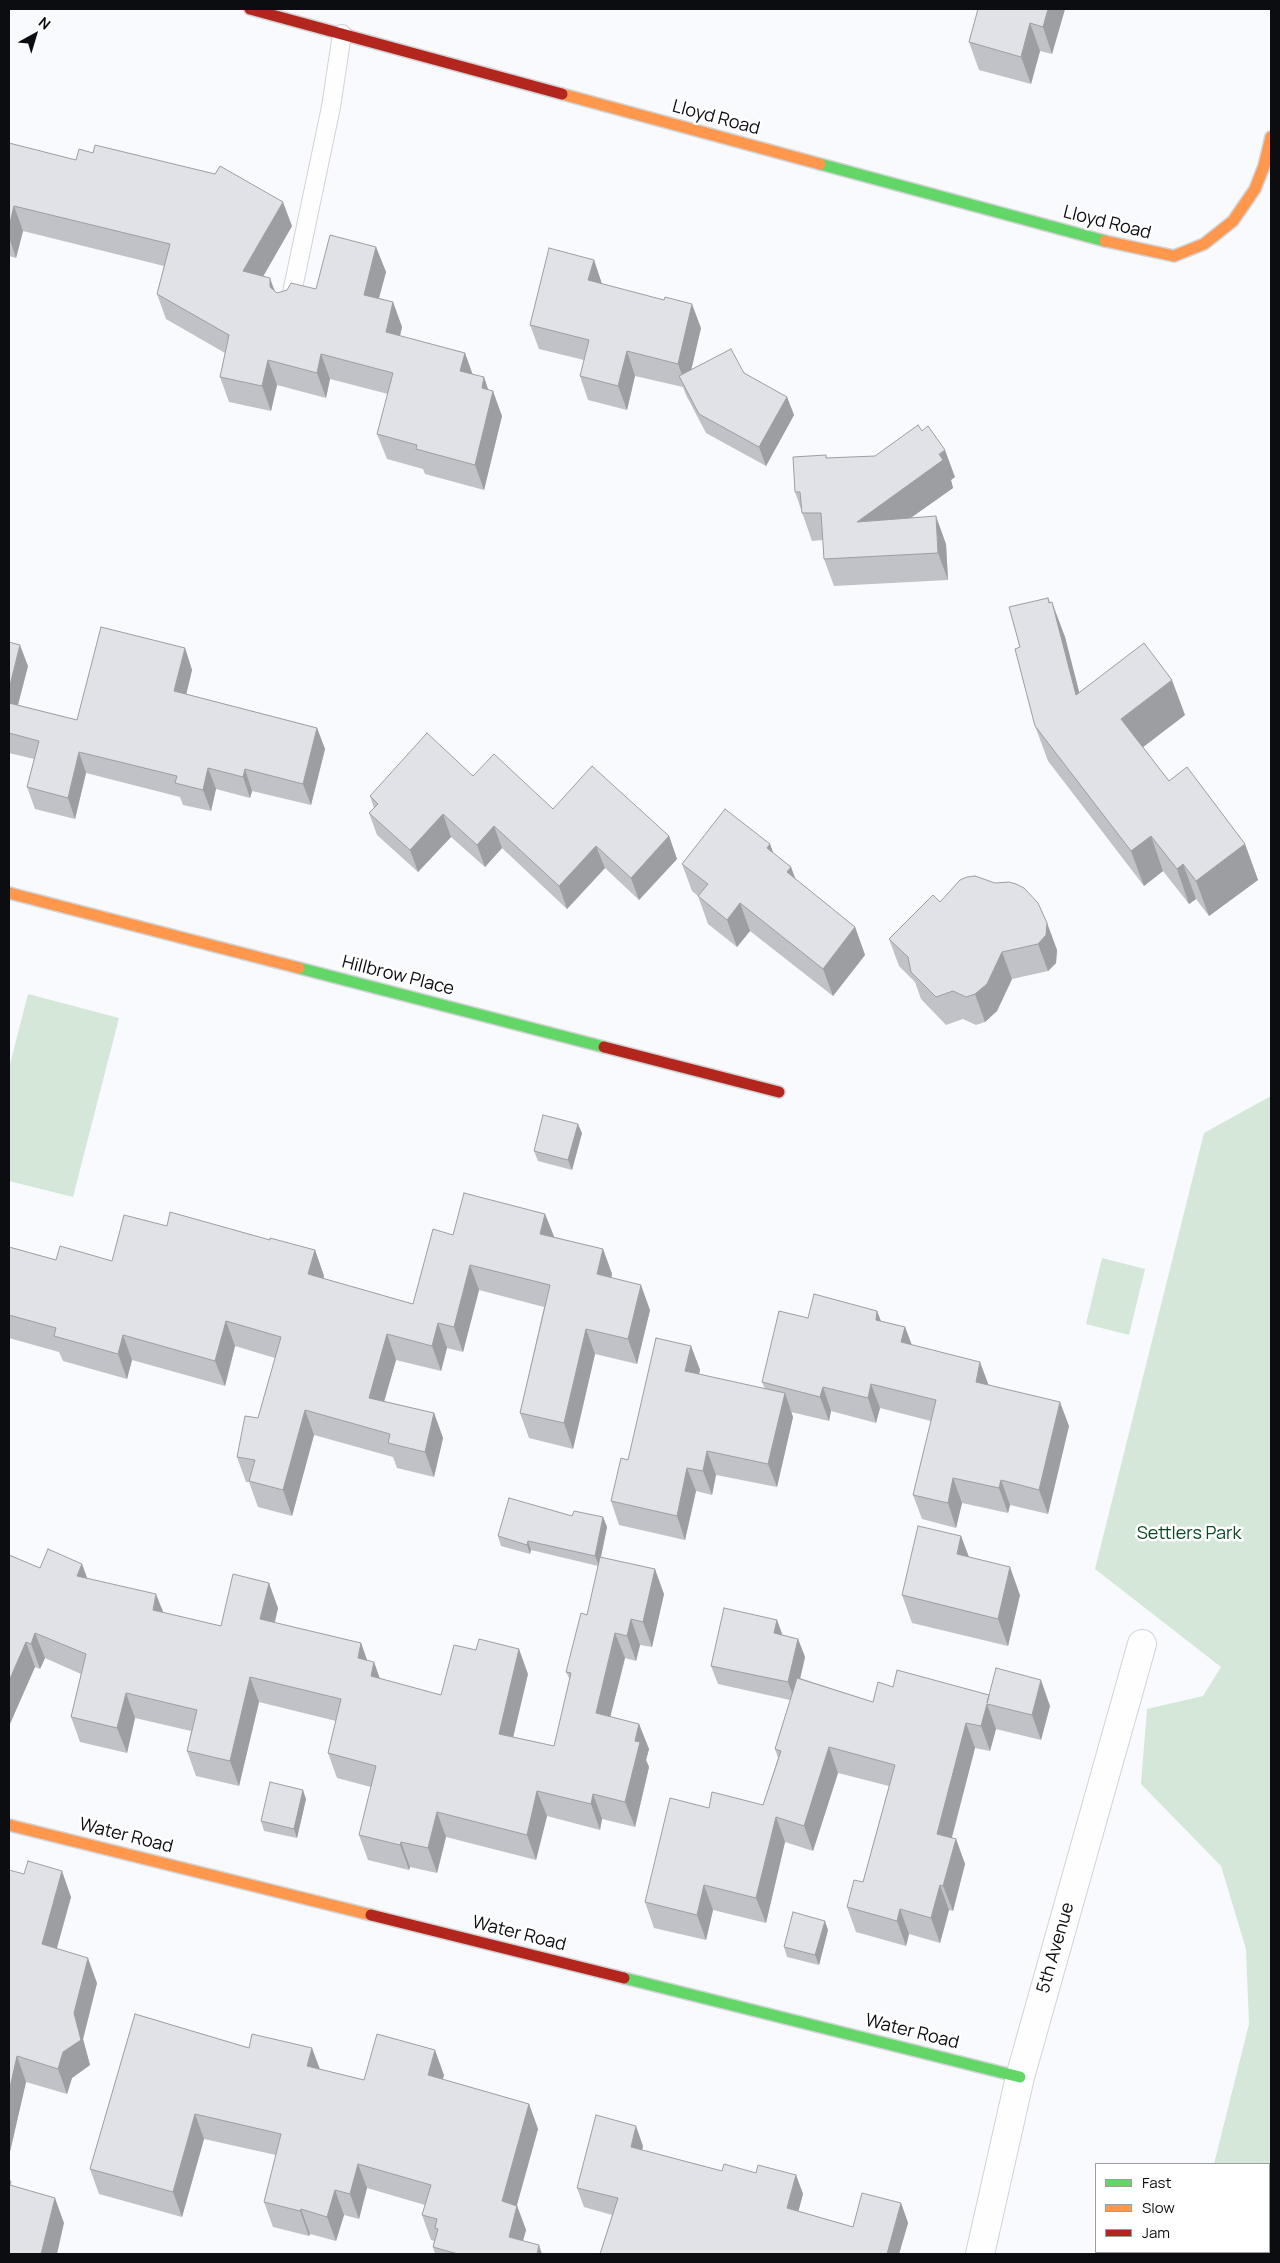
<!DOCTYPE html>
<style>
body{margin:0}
#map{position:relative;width:1280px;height:2263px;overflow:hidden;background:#f8fafd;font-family:Manrope,sans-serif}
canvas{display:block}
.frame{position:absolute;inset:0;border:10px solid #0c0d10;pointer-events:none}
.legend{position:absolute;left:1095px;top:2163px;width:175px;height:90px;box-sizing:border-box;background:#fff;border:1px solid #9e9e9f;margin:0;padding:6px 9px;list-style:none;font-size:15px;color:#0c0d10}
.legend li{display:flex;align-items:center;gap:10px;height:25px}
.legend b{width:25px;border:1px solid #9e9e9f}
.north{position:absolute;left:10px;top:10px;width:50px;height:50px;-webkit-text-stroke:4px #fff;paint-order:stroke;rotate:39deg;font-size:14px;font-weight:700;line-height:20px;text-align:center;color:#0c0d10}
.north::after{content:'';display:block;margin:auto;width:18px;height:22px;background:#0c0d10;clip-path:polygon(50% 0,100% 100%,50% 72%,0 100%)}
</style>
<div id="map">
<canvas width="1280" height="2263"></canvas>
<div class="frame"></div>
<ul class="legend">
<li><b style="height:6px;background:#63d668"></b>Fast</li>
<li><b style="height:6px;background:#ff974d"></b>Slow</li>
<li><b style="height:6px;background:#b3261e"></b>Jam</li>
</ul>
<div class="north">N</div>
</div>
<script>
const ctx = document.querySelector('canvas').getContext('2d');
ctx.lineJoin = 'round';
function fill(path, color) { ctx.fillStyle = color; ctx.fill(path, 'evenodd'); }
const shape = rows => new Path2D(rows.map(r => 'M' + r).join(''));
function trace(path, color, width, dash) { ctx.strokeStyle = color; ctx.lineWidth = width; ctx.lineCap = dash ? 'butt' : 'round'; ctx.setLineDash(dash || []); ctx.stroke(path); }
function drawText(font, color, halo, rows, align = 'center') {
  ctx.font = font + ' Manrope,sans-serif'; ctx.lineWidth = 5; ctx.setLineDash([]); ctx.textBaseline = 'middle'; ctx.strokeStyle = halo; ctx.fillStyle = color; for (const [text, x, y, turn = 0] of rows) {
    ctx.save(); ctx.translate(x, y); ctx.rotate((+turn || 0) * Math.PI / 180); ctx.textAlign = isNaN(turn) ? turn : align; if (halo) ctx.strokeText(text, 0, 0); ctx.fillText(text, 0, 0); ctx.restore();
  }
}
fill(shape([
 [28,994,119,1018,73,1197,9,1181,9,1068],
 [1271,1096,1271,2254,1192,2254,1193,2252,1269,2252,1269,2164,1214,2164,1249,2024,1246,1949,1221,1866,1141,1784,1147,1709,1203,1696,1221,1667,1095,1569,1204,1133],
 [1102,1258,1145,1269,1129,1335,1086,1324]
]), '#d4e7d9');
const lane = shape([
 [289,307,331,107,342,34]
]);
const street = shape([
 [980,2254,1020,2077,1142,1644]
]);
const fast = shape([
 [820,164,1105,241],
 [299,968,604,1047],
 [624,1978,1020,2077]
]);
const slow = shape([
 [562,94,820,164],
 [1105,241,1174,256,1204,244,1233,221,1255,189,1264,166,1271,137],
 [9,893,299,968],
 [9,1825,371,1915]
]);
const jam = shape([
 [250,9,562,94],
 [604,1047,779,1092],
 [371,1915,624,1978]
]);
trace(lane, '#d2d3d6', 20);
trace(street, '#d2d3d6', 30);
trace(fast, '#d2d3d6', 14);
trace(slow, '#d2d3d6', 14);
trace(jam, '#d2d3d6', 14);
trace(lane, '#fefeff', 18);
trace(street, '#fefeff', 28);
trace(fast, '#63d668', 11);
trace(slow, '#ff974d', 11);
trace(jam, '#b3261e', 11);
fill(shape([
 [1065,9,1052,54,1040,51,1031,84,979,70,969,42],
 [9,143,292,226,263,276,277,293,316,289,376,247,386,272,379,298,393,302,402,327,400,336,465,353,472,374,484,377,488,390,502,416,484,490,425,474,423,469,387,459,377,434,388,394,330,379,326,398,277,385,271,411,229,402,220,377,225,353,166,319,157,294,164,266,23,231,16,258,9,256],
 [594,260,602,284,701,328,691,370,744,373,787,397,794,415,766,466,706,433,686,395,683,387,635,376,627,410,588,400,580,376,584,360,539,349,530,325],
 [826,455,827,458,955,477,951,480,953,488,910,518,946,544,948,580,834,586,824,559,823,540,812,541,795,492],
 [1048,598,1065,637,1079,693,1185,715,1143,747,1169,781,1245,844,1258,880,1209,916,1196,899,1189,904,1163,871,1144,886,1048,761,1035,726,1020,647],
 [9,642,28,666,18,705,77,720,185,648,192,670,186,694,317,728,325,749,311,805,252,791,250,798,216,789,211,811,183,805,180,797,86,773,75,819,35,809,27,787,34,759,9,753],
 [473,776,553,809,669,836,677,859,639,900,605,868,567,909,502,848,485,867,451,837,418,872,377,835,369,813,374,808,370,796],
 [770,844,773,853,791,867,795,879,855,927,865,955,833,996,750,931,737,947,708,924,698,896,692,891,682,864],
 [940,902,1047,923,1057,950,1056,963,1048,971,1012,979,997,1011,985,1022,976,1025,963,1019,946,1025,921,999,915,982,899,966,889,939],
 [582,1133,572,1170,538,1161,534,1151],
 [545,1214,554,1237,603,1249,612,1274,611,1278,650,1310,637,1364,595,1354,573,1449,529,1438,520,1413,544,1307,479,1290,463,1352,447,1348,441,1371,396,1360,384,1401,434,1413,443,1438,434,1477,397,1468,393,1457,314,1435,292,1516,258,1507,249,1482,246,1482,237,1457,258,1418,275,1358,235,1346,225,1386,132,1360,127,1379,63,1361,59,1352,9,1338,9,1247,56,1260,112,1261,167,1226,270,1240,315,1250,324,1276,323,1279,413,1304,453,1235],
 [877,1311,881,1321,905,1327,912,1345,1069,1426,1048,1514,1010,1505,1008,1513,962,1503,956,1528,922,1519,913,1495,931,1421,880,1408,876,1423,831,1411,829,1421,791,1412,793,1417,777,1487,716,1475,712,1495,696,1491,685,1540,619,1525,611,1501,628,1460,691,1346,700,1370,699,1374,765,1389,762,1382,808,1318],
 [572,1516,603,1517,607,1527,601,1557,664,1594,652,1647,640,1645,636,1661,625,1658,610,1717,639,1724,649,1749,646,1760,649,1767,635,1827,602,1819,600,1830,547,1816,536,1860,446,1837,437,1873,410,1867,409,1870,368,1860,359,1835,371,1787,337,1778,328,1753,336,1721,259,1702,239,1786,196,1776,187,1751,191,1731,135,1718,127,1753,80,1742,71,1717,81,1674,45,1658,40,1669,35,1667,9,1726,9,1555,40,1568,82,1564,87,1578,163,1613,221,1626,278,1608,275,1623,361,1643,367,1661,374,1662,380,1679,441,1695,528,1674,513,1737,554,1746,570,1680,566,1672,587,1615,598,1566,531,1550,530,1554,501,1546,498,1536],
 [961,1536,969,1557,1020,1595,1008,1646,912,1623,902,1595],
 [777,1620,782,1635,798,1639,805,1657,800,1678,873,1702,893,1687,989,1695,1050,1706,1041,1740,996,1729,990,1751,975,1748,952,1838,956,1839,965,1864,953,1911,949,1910,940,1943,909,1934,906,1946,856,1932,847,1907,863,1882,889,1786,838,1773,813,1851,785,1842,766,1923,713,1910,706,1940,654,1928,645,1902,709,1808,763,1805,778,1758,775,1749,790,1700,718,1684,711,1666],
 [306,1799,297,1838,264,1831,261,1821],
 [9,1870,71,1897,57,1948,97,1983,83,2039,90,2065,72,2078,67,2094,26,2082,9,2156],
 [828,1930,819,1965,787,1957,784,1947],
 [135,2014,319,2069,364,2080,444,2075,442,2080,529,2104,538,2129,517,2205,526,2230,523,2241,542,2254,435,2254,433,2247,434,2241,431,2240,422,2215,425,2205,367,2188,359,2219,344,2215,336,2241,310,2234,309,2236,273,2227,264,2202,276,2155,204,2139,182,2217,99,2194,90,2169],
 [643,2146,642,2150,722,2171,796,2175,803,2194,798,2211,853,2227,901,2203,908,2223,899,2254,600,2254,612,2215,584,2207,577,2188]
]), '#c1c2c7');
fill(shape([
 [1048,9,1065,9,1052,54,1043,27],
 [1030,23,1040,51,1031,84,1021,57],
 [283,202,292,226,252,296,243,271],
 [14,206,23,231,16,258,9,237,9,227],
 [376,247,386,272,373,320,364,295],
 [594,260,602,284,588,280],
 [270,278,279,303,270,287],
 [393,302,402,327,395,357,386,332],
 [692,304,701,328,687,388,678,364],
 [627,351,635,376,627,410,618,386],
 [465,353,474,378,460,371],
 [321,354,330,379,326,398,317,373],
 [268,360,277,385,271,411,262,386],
 [484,377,491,398,493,391,502,416,484,490,475,465,482,388],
 [787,397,794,415,766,466,759,447],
 [945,450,955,477,951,480,953,488,867,549,857,522],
 [936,516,946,544,948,580,938,553],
 [1048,598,1058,627,1052,602,1065,637,1089,730,1076,695],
 [20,645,28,666,13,724,9,712,9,689],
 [185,648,192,670,182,712,174,691],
 [1172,680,1185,715,1134,754,1121,719],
 [317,728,325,749,311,805,303,784],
 [79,752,86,773,75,819,68,798],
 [208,768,216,789,211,811,203,790],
 [245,769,252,791,250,798,243,777],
 [443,814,451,837,418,872,410,850],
 [494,826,502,848,485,867,477,845],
 [669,836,677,859,639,900,631,878],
 [1151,836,1163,871,1144,886,1131,851],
 [770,844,780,872,767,848],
 [1245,844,1258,880,1209,916,1196,881],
 [596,846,605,868,567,909,559,886],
 [1183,864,1196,899,1189,904,1177,869],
 [791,867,801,894,787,872],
 [740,903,750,931,737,947,727,920],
 [1047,923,1057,950,1056,963,1048,971,1038,944],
 [855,927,865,955,833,996,823,969],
 [1002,952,1012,979,997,1011,985,1022,975,994],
 [578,1124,582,1133,572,1170,568,1160],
 [545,1214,555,1239,540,1234],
 [603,1249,612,1274,606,1299,597,1274],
 [315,1250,324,1276,317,1299,308,1274],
 [470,1265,479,1290,463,1352,454,1327],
 [641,1285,650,1310,637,1364,628,1339],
 [877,1311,886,1335,876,1320],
 [226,1321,235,1346,225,1386,215,1361],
 [438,1323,447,1348,441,1371,432,1346],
 [905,1327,914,1351,901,1342],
 [586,1329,595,1354,573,1449,564,1423],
 [387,1334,396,1360,378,1423,369,1398],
 [123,1335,132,1360,127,1379,118,1354],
 [691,1346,700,1370,694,1394,685,1371],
 [980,1362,989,1386,976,1382],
 [871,1384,880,1408,876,1423,868,1398],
 [823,1387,831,1411,829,1421,820,1397],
 [785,1393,793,1417,777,1487,768,1464],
 [1060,1402,1069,1426,1048,1514,1039,1490],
 [305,1410,314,1435,292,1516,283,1490],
 [434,1413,443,1438,434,1477,425,1452],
 [707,1451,716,1475,712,1495,703,1471],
 [687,1468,696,1491,685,1540,677,1516],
 [953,1478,962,1503,956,1528,948,1503],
 [1001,1480,1010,1505,1008,1513,999,1488],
 [603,1517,607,1527,599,1566,595,1556],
 [961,1536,971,1563,957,1554],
 [528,1541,531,1550,530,1554,527,1545],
 [82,1564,91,1589,77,1576],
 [1010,1567,1020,1595,1008,1646,998,1619],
 [655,1569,664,1594,652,1647,643,1622],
 [269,1583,278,1608,269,1644,260,1619],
 [156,1594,166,1619,153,1610],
 [631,1619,640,1645,636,1661,627,1636],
 [777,1620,784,1639,774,1633],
 [35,1633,45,1658,40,1669,31,1644],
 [615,1633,625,1658,605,1738,596,1713],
 [798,1639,805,1657,795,1701,788,1682],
 [26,1642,35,1667,9,1726,9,1681],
 [361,1643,370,1668,358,1658],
 [519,1649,528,1674,508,1759,499,1734],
 [374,1662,383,1688,371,1676],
 [250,1677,259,1702,239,1786,230,1761],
 [1041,1680,1050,1706,1041,1740,1032,1715],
 [126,1693,135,1718,127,1753,117,1728],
 [987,1704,996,1729,990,1751,981,1726],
 [966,1723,975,1748,946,1859,937,1834],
 [639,1724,649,1749,646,1760,649,1767,635,1827,625,1802,635,1741],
 [829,1747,838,1773,813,1851,804,1826],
 [303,1790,306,1799,297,1838,294,1829],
 [537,1791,547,1816,536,1860,527,1835],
 [593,1794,602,1819,600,1830,591,1804],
 [437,1812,446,1837,437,1873,428,1848],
 [776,1817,785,1842,766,1923,756,1898],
 [956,1839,965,1864,953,1911,943,1886],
 [401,1842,410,1867,409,1870,400,1845],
 [62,1871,71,1897,51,1969,42,1944],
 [704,1885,713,1910,706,1940,697,1915],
 [940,1885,949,1910,940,1943,931,1918],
 [900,1909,909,1934,906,1946,897,1921],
 [825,1921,828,1930,819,1965,815,1955],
 [88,1958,97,1983,83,2039,90,2065,72,2078,67,2094,58,2069,74,2013],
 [312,2048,321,2072,307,2066],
 [435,2050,444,2075,437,2100,428,2075],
 [17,2056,26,2082,9,2156,9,2092],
 [529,2104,538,2129,511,2226,502,2201],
 [195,2114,204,2139,182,2217,173,2192],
 [636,2126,643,2146,638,2167,631,2147],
 [358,2164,367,2188,359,2219,350,2194],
 [796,2175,803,2194,794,2228,787,2208],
 [335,2190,344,2215,336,2241,327,2217],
 [55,2198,64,2223,57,2254,41,2254],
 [901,2203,908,2223,899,2254,887,2254],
 [517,2206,526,2230,519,2254,509,2237],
 [301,2209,310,2234,309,2236,300,2211],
 [539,2245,542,2254,537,2254]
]), '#9d9ea2');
const building = shape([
 [978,9,1048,9,1043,27,1030,23,1021,57,969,42,978,9],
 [9,143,76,160,79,149,93,153,95,145,215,174,220,166,283,202,243,271,270,278,270,287,277,293,287,290,291,283,316,289,330,235,376,247,364,295,393,302,386,332,465,353,460,371,484,377,482,388,493,391,475,465,416,449,417,445,377,434,393,373,321,354,317,373,268,360,262,386,220,377,229,335,157,294,170,244,14,206,9,227,9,143],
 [549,248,594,260,588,280,664,300,665,297,692,304,678,364,627,351,618,386,580,376,589,340,530,325,549,248],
 [731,349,744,373,787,397,759,447,699,414,679,376,731,349],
 [918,425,922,431,928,426,945,450,939,454,943,460,857,522,936,516,938,553,824,559,821,513,802,513,800,492,795,492,793,457,826,455,826,458,875,456,918,425],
 [1048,598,1049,603,1052,602,1076,695,1144,643,1172,680,1121,719,1169,781,1187,767,1245,844,1196,881,1183,864,1177,869,1151,836,1131,851,1035,726,1015,649,1020,647,1009,607,1048,598],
 [101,627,185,648,174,691,317,728,303,784,245,769,243,777,208,768,203,790,175,783,177,776,79,752,68,798,27,787,39,741,9,733,9,703,77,720,101,627],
 [9,642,20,645,9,689,9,642],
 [427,733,473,776,494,754,553,809,592,766,669,836,631,878,596,846,559,886,494,826,477,845,443,814,410,850,369,813,378,804,370,796,427,733],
 [725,809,770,844,767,848,791,867,787,872,855,927,823,969,740,903,727,920,698,896,708,884,682,864,725,809],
 [975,876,995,883,1009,882,1016,884,1024,888,1038,903,1047,923,1046,935,1038,944,1002,952,987,984,975,994,966,997,953,991,936,997,911,972,908,957,889,939,933,895,940,902,960,880,967,877,975,876],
 [543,1115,578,1124,568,1160,534,1151,543,1115],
 [464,1193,545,1214,540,1234,603,1249,597,1274,641,1285,628,1339,586,1329,564,1423,520,1413,550,1285,470,1265,454,1327,438,1323,432,1346,387,1334,369,1398,434,1413,425,1452,388,1443,390,1434,305,1410,283,1490,249,1481,255,1460,237,1457,245,1416,258,1418,281,1337,226,1321,215,1361,123,1335,118,1354,54,1336,56,1328,9,1315,9,1247,56,1260,60,1246,112,1261,124,1215,167,1226,170,1212,270,1240,270,1238,315,1250,308,1274,413,1304,433,1229,453,1235,464,1193],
 [814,1294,877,1311,876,1320,905,1327,901,1342,980,1362,976,1382,1060,1402,1039,1490,1001,1480,999,1488,953,1478,948,1503,913,1495,936,1400,871,1384,868,1398,823,1387,820,1397,762,1382,779,1311,808,1318,814,1294],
 [656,1338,691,1346,685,1371,785,1393,768,1464,707,1451,703,1471,687,1468,677,1516,611,1501,621,1458,628,1460,656,1338],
 [509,1498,572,1516,574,1511,603,1517,595,1556,528,1541,527,1545,498,1536,509,1498],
 [918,1526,961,1536,957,1554,1010,1567,998,1619,902,1595,918,1526],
 [48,1549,82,1564,77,1576,156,1594,153,1610,221,1626,233,1574,269,1583,260,1619,361,1643,358,1658,374,1662,371,1676,441,1695,454,1645,476,1650,479,1639,519,1649,499,1734,554,1746,571,1673,566,1672,581,1613,587,1615,600,1557,655,1569,643,1622,631,1619,627,1636,615,1633,596,1713,639,1724,635,1741,640,1742,625,1802,593,1794,591,1804,537,1791,527,1835,437,1812,428,1848,401,1842,400,1845,359,1835,376,1766,328,1753,341,1699,250,1677,230,1761,187,1751,197,1710,126,1693,117,1728,71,1717,86,1654,35,1633,31,1644,26,1642,9,1681,9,1555,40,1568,48,1549],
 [724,1608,777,1620,774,1633,798,1639,788,1682,711,1666,724,1608],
 [996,1668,1041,1680,1032,1715,987,1704,981,1726,966,1723,937,1834,956,1839,943,1886,940,1885,931,1918,900,1909,897,1921,847,1907,854,1880,863,1882,895,1765,829,1747,804,1826,776,1817,756,1898,704,1885,697,1915,645,1902,670,1798,709,1808,712,1792,763,1805,781,1751,775,1749,797,1678,873,1702,878,1682,893,1687,897,1670,989,1695,987,1703,996,1668],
 [270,1782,303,1790,294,1829,261,1821,270,1782],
 [28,1861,62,1871,42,1944,88,1958,74,2013,81,2040,63,2052,58,2069,17,2056,9,2092,9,1870,24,1874,28,1861],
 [793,1912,825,1921,815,1955,784,1947,793,1912],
 [135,2014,249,2048,252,2034,312,2048,307,2066,364,2080,377,2034,435,2050,428,2075,529,2104,502,2201,517,2206,509,2237,539,2245,537,2254,458,2254,433,2247,438,2229,435,2228,437,2219,422,2215,431,2185,358,2164,350,2194,335,2190,327,2217,301,2209,300,2211,264,2202,281,2134,195,2114,173,2192,90,2169,135,2014],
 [596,2115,636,2126,631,2147,722,2171,724,2164,756,2173,758,2165,796,2175,787,2208,853,2227,862,2193,901,2203,887,2254,600,2254,618,2198,577,2188,596,2115],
 [9,2181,11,2181,10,2185,55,2198,41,2254,9,2254,9,2181]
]);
fill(building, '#e0e2e7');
trace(building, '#9d9ea2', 1);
drawText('18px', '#0c0d10', '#fff', [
 ["Lloyd Road",716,118,15],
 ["Lloyd Road",1107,223,14],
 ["Hillbrow Place",398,976,14],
 ["Water Road",126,1836,14],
 ["Water Road",519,1934,14],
 ["5th Avenue",1056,1948,-74],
 ["Water Road",912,2032,14]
]);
drawText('18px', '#0a4922', '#fff', [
 ["Settlers Park",1189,1534]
]);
</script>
